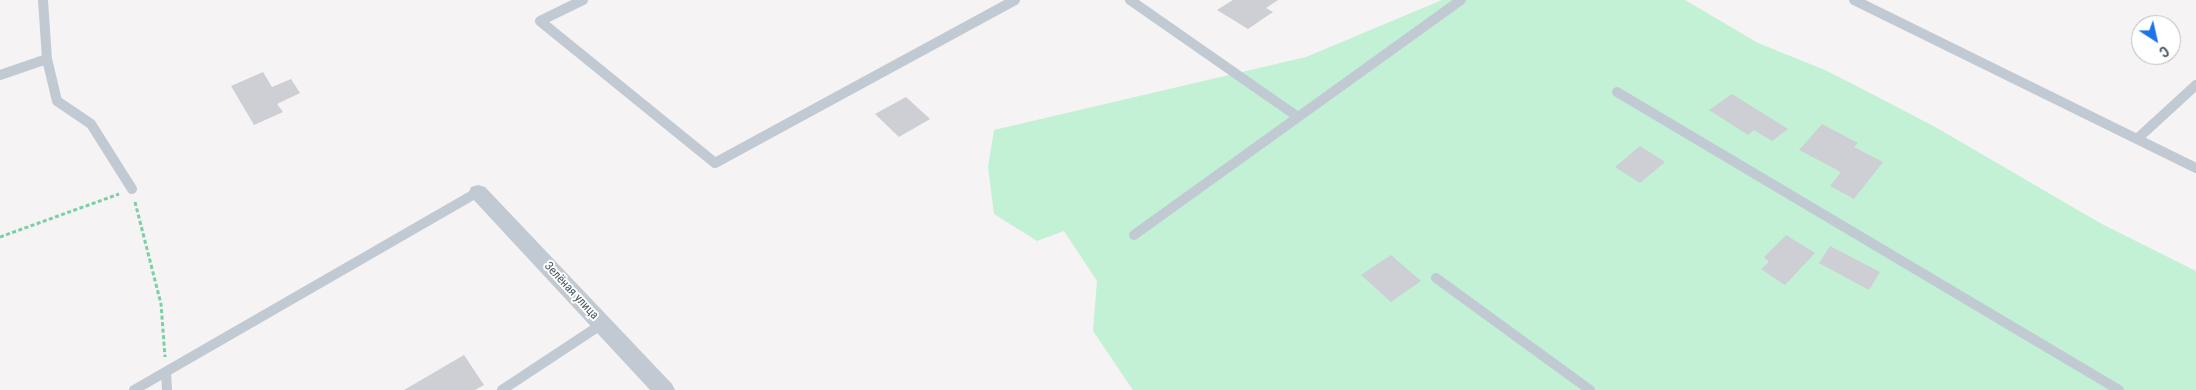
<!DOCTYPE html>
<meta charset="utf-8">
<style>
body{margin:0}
#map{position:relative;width:2196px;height:390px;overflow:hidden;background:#f5f3f3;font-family:"Roboto Condensed",sans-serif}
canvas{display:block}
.north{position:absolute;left:2131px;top:15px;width:50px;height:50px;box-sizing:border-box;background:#fff;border:1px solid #b7bbc0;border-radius:50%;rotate:145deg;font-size:14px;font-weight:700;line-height:20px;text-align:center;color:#4a5661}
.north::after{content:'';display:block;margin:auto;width:18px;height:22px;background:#1a73e8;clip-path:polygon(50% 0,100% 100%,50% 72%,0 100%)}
</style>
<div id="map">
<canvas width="2196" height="390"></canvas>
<div class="north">С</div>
</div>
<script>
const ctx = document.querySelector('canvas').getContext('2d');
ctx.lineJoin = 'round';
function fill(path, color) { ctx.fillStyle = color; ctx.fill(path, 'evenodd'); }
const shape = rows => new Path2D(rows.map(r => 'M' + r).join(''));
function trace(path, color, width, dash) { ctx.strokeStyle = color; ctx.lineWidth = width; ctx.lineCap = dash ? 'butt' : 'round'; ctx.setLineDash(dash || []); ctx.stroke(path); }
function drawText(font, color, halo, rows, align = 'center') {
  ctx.font = font + ' "Roboto Condensed",sans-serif'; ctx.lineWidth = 4; ctx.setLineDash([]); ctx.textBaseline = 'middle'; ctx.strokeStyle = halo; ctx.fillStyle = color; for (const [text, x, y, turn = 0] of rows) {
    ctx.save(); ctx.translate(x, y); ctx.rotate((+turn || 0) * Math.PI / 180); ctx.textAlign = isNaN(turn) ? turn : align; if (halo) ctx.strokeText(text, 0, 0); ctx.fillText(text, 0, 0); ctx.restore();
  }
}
fill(shape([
 [1442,0,1685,0,1758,43,1825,70,1874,95,1937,128,2100,223,2196,271,2196,390,1133,390,1093,331,1097,281,1064,231,1037,241,994,214,988,167,994,130,1306,57]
]), '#c3f1d5');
fill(shape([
 [1233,0,1278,0,1266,8,1273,12,1248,29,1217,10],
 [263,72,272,87,291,79,300,93,277,104,283,112,254,125,231,86],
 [1732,94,1788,129,1772,141,1754,130,1748,135,1709,110],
 [906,97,930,119,899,137,875,114],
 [1822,124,1858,143,1854,147,1883,162,1854,199,1830,186,1841,172,1799,150],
 [1640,146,1665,162,1640,183,1615,167],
 [1786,235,1815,253,1785,285,1761,269,1769,262,1764,257],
 [1830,246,1880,272,1869,290,1819,263],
 [1391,255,1421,281,1391,302,1361,275],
 [464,355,484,385,475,390,404,390]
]), '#cdcfd5');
trace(shape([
 [135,202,161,304,165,357],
 [0,237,119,194]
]), '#7ad0a6', 3, [4, 2.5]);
trace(shape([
 [43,0,47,59],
 [583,0,540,21,715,163,1015,0],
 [1130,0,1298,117],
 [1854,0,2196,168],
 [0,75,47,59,57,101,91,124,132,189],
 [1617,92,2119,390],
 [2137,139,2196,85],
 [1134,235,1461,0],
 [1436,278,1590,390],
 [166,372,167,390],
 [134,390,478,192],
 [502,390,602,324]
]), '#c1cad2', 10);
fill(shape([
 [478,185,485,187,672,384,675,390,650,390,471,197,469,192,471,187,478,185]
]), '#c1cad2');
drawText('12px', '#4a5661', '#fff', [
 ["Зелёная улица",571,291,47]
]);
</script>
